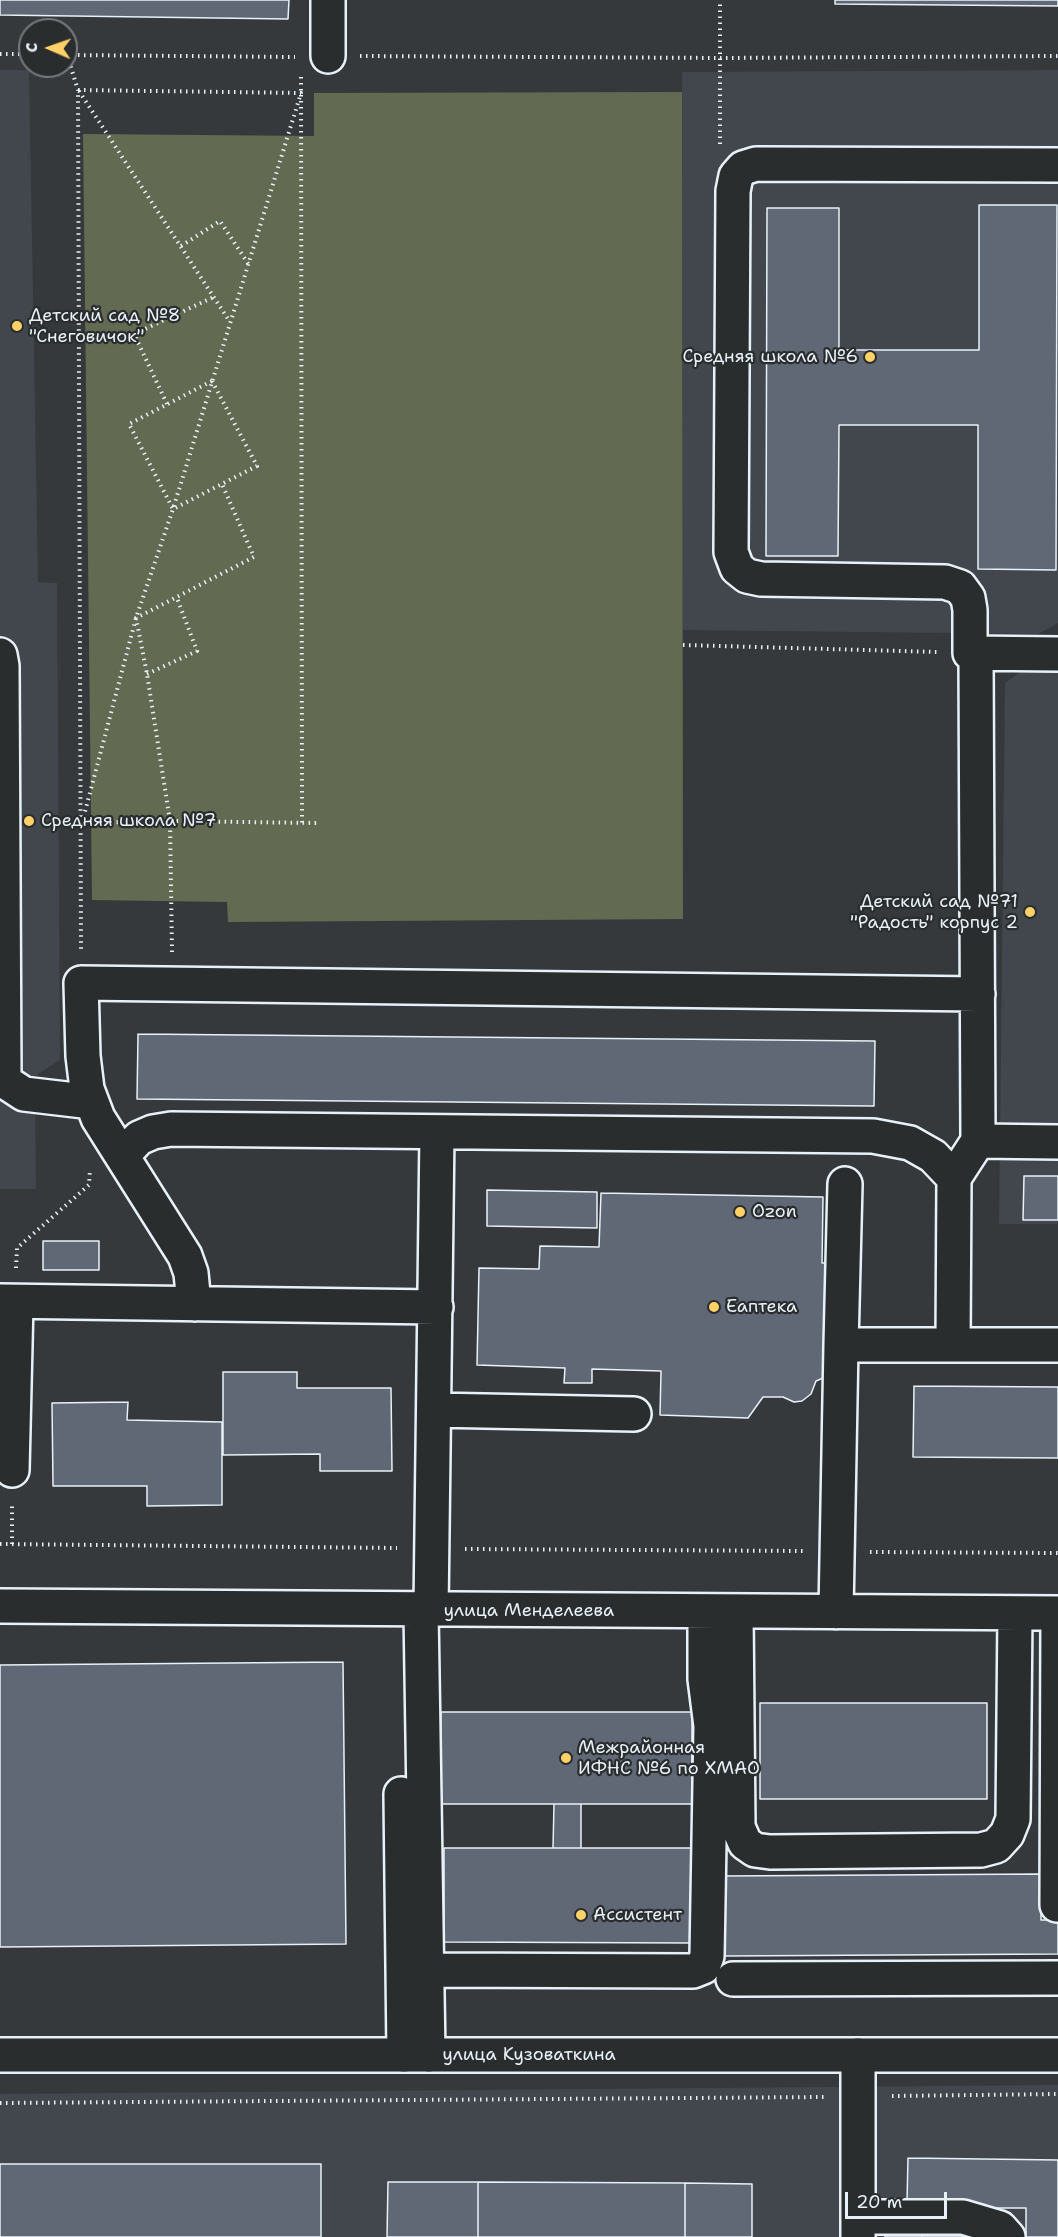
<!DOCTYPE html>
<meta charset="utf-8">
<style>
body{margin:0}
#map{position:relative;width:1058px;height:2237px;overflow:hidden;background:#35393c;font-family:"Shantell Sans",sans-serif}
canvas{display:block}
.north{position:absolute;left:18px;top:18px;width:60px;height:60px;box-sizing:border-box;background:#2a2d2e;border:2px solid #767b7f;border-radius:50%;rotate:272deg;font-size:16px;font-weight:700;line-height:24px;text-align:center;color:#e8f1f8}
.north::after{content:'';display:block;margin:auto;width:21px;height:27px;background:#ffd166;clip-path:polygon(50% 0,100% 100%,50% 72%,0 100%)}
.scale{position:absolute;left:845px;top:2192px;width:102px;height:27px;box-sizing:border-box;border:3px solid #e8f1f8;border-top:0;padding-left:8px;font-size:18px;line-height:21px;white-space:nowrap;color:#e8f1f8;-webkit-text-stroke:4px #2a2d2e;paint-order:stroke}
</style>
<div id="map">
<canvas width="1058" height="2237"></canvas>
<div class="north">С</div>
<div class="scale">20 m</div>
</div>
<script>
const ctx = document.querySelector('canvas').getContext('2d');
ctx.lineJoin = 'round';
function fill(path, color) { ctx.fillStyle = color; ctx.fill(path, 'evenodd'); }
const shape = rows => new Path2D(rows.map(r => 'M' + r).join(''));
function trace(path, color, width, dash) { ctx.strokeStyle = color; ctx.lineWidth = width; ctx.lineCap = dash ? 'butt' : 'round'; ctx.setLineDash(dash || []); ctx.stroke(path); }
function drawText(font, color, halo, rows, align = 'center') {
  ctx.font = font + ' "Shantell Sans",sans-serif'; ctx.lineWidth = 4.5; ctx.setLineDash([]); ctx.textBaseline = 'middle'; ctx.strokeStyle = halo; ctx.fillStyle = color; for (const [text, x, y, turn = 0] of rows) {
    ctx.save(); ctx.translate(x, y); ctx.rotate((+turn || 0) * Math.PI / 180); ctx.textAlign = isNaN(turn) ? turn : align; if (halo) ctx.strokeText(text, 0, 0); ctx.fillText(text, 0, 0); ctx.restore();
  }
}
fill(shape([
 [0,70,29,70,38,582,57,583,60,1060,35,1076,36,1189,0,1189],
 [1058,70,1058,623,1038,634,683,630,682,72],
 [1022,671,1058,672,1058,1224,999,1224,1005,683],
 [1058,2085,1058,2237,0,2237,0,2094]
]), '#42474d');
fill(shape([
 [682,92,683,919,228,922,227,902,92,900,83,134,314,136,314,93]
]), '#626b51');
const building = shape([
 [0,0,289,0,288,19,0,15,0,0],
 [835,0,1058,0,1058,6,835,4,835,0],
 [979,205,1057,205,1056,570,978,569,978,425,839,425,838,556,766,556,767,208,839,208,839,350,979,350,979,205],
 [138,1034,875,1041,874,1106,137,1099,138,1034],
 [1024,1176,1058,1176,1058,1220,1023,1220,1024,1176],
 [487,1190,597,1192,597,1228,487,1226,487,1190],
 [601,1193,823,1197,822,1263,831,1263,828,1376,816,1381,811,1394,802,1401,794,1402,783,1397,763,1397,748,1418,660,1415,661,1371,592,1369,592,1383,564,1383,565,1368,477,1365,479,1268,539,1269,540,1246,599,1247,601,1193],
 [43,1241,99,1241,99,1270,43,1270,43,1241],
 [223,1372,297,1372,297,1388,391,1388,392,1471,320,1471,320,1454,223,1455,223,1372],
 [914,1386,1058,1387,1058,1458,913,1457,914,1386],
 [128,1402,127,1420,222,1422,222,1505,147,1506,147,1486,53,1486,52,1403,128,1402],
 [343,1662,346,1944,0,1947,0,1665,343,1662],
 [760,1703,987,1703,987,1799,760,1799,760,1703],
 [441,1712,692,1712,692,1804,440,1804,441,1712],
 [554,1804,581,1804,581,1848,553,1848,554,1804],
 [444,1848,691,1848,692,1943,444,1942,444,1848],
 [1041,1874,1041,1920,1058,1920,1058,1954,723,1956,722,1876,1041,1874],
 [908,2158,1058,2160,1058,2237,1026,2237,1026,2208,976,2208,976,2203,907,2202,908,2158],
 [0,2164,321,2164,321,2237,0,2237,0,2164],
 [388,2182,478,2182,478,2237,387,2237,388,2182],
 [478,2182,685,2183,685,2237,478,2237,478,2182],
 [685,2183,752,2184,752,2237,685,2237,685,2183],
 [885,2233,922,2234,922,2237,885,2237,885,2233],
 [922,2234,990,2234,990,2237,922,2237,922,2234]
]);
fill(building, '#606775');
trace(building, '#e8f1f8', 1.5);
const minor = shape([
 [328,56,328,0],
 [1058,165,756,164,743,168,736,176,733,191,731,552,737,568,747,576,761,579,945,582,960,587,968,598,970,610,970,653,1058,654],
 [0,655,2,666,4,1081,0,1081],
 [4,1081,24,1094,92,1102],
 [978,1141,1058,1142],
 [122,1156,139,1138,153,1132,171,1129,873,1136,910,1143,933,1156,954,1178],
 [0,1301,436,1307],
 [194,1304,191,1273,185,1256,98,1118,87,1089,83,1056,81,983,978,994],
 [953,1344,954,1178,978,1141,976,653],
 [841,1345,845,1184],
 [434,1410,634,1414],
 [12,1470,16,1302],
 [0,1606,1058,1613],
 [421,1610,428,2055],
 [431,1610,437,1132],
 [736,1612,738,1827,745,1843,755,1850,770,1852,981,1850,996,1846,1007,1834,1013,1819,1015,1613],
 [836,1612,841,1345,1058,1345],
 [401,1794,404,2055],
 [1057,1905,1058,1613],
 [427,1970,693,1971,703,1967,707,1956,711,1726,705,1679,705,1611],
 [733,1979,1058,1978],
 [858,2055,858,2217],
 [858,2237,858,2217,963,2217,1000,2228,1008,2237]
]);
const major = shape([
 [0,2055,1058,2055]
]);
trace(minor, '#e8f1f8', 38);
trace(major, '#e8f1f8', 38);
trace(shape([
 [0,54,30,54],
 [66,55,295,57],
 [67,55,78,90,81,949],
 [360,56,720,58,1058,56],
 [301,77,302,823],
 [78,90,301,93,173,509,136,618,82,823,170,821,318,823],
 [79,91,230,322],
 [720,144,720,0],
 [181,246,220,221,249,265],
 [212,381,257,466,173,509,129,424,212,381],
 [167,404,134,334,214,297],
 [683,645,937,652],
 [147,674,197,651,177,598],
 [172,952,170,821,147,674,136,618,254,557,222,484],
 [16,1268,17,1248,89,1185,90,1170],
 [0,1544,397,1548],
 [12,1544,12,1504],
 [465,1549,805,1551],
 [870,1552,1058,1553],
 [892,2096,1058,2094],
 [0,2103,824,2097]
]), '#e8f1f8', 4, [1.5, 4.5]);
trace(minor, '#2a2d2e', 33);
trace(major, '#2a2d2e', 33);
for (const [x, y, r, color] of [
 [17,326,6,"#ffd166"],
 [870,357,6,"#ffd166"],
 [29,821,6,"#ffd166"],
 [1030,912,6,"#ffd166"],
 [740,1212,6,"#ffd166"],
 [714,1307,6,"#ffd166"],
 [566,1758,6,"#ffd166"],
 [581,1915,6,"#ffd166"]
]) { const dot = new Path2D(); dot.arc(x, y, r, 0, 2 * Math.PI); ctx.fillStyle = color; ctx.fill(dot); trace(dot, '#2a2d2e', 2); }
drawText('18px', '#e8f1f8', '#2a2d2e', [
 ["Детский сад №8",29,316],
 ["\"Снеговичок\"",29,337],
 ["Средняя школа №6",858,357,"right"],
 ["Средняя школа №7",41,821],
 ["Детский сад №71",1018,902,"right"],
 ["\"Радость\" корпус 2",1018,923,"right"],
 ["Ozon",752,1212],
 ["Еаптека",726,1307],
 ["Межрайонная",578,1748],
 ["ИФНС №6 по ХМАО",578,1769],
 ["Ассистент",593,1915]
], 'left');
drawText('18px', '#e8f1f8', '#2a2d2e', [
 ["улица Менделеева",529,1611],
 ["улица Кузоваткина",529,2055]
]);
</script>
